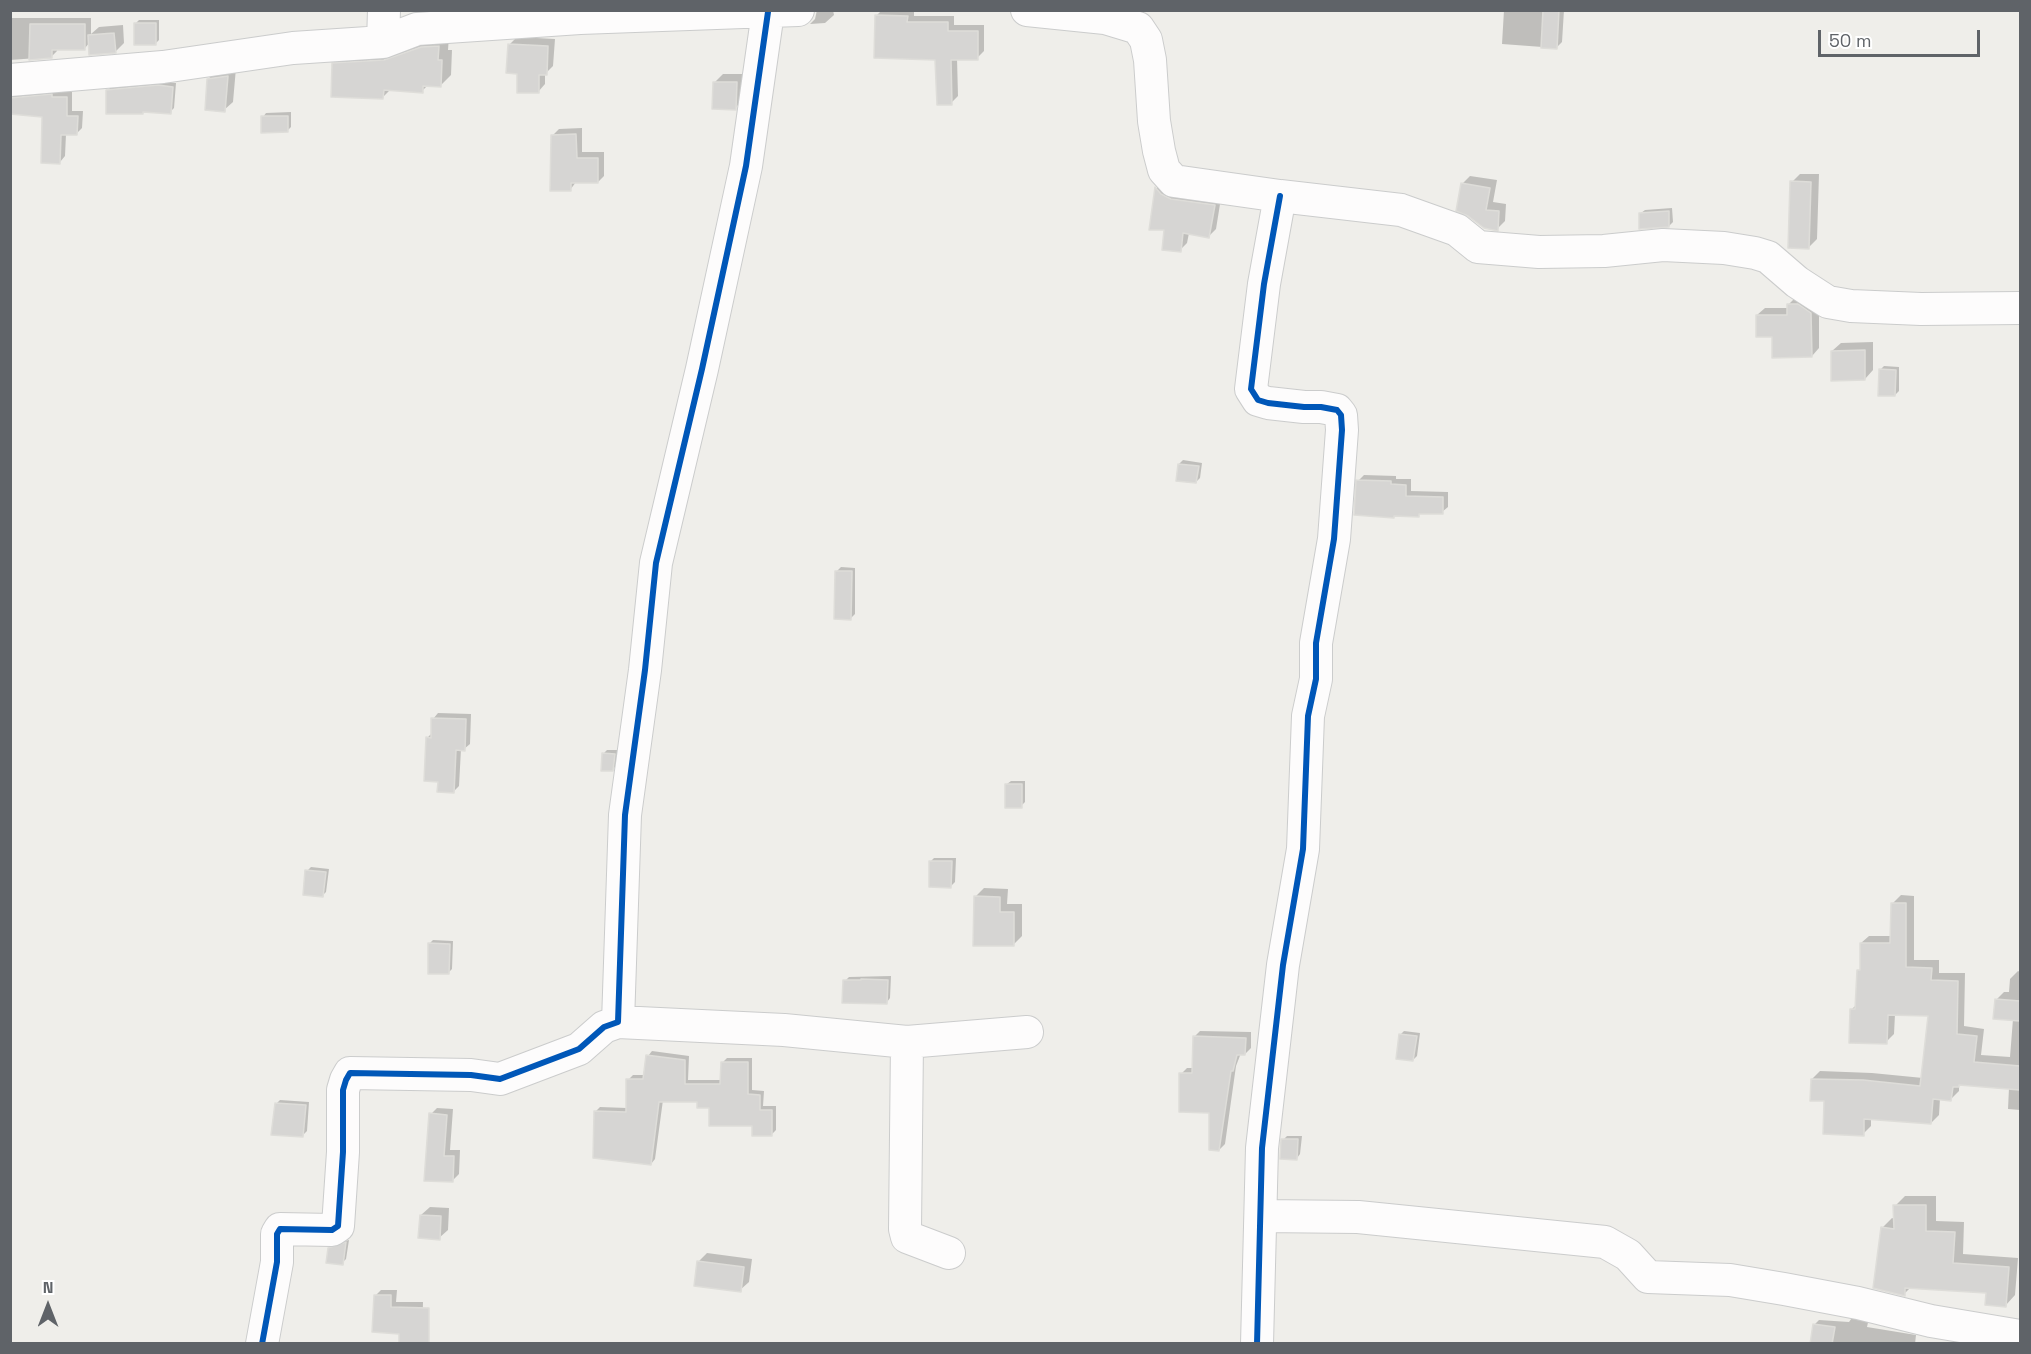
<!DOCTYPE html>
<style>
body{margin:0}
#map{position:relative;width:2031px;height:1354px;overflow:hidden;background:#efeeea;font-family:"Space Grotesk",sans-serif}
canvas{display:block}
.frame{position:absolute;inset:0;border:12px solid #5f6368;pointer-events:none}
.north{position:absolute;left:18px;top:1276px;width:60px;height:60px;-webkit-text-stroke:4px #fff;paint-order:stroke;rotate:0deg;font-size:16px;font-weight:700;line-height:24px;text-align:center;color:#5f6368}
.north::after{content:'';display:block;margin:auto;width:21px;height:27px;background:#5f6368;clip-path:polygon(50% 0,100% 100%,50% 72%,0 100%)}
.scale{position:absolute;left:1818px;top:30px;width:162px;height:27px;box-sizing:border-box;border:3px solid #5f6368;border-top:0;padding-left:8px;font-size:18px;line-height:21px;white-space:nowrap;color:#5f6368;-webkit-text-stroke:4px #fff;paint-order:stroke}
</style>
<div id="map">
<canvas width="2031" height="1354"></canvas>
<div class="frame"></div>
<div class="north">N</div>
<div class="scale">50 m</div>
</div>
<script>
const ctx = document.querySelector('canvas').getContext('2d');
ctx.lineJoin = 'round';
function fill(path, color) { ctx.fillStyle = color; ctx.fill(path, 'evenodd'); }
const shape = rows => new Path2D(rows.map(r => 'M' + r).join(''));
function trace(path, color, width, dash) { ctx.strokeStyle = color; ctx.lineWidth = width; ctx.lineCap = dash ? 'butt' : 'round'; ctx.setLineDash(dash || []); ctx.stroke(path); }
fill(shape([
 [817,10,833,10,834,15,825,23,810,24,815,19],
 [882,10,914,10,914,16,954,16,954,25,984,25,984,51,977,58,957,58,958,96,951,103,936,59,877,15],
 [1504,10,1564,10,1562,42,1556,48,1502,44],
 [10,18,91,18,91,34,99,27,123,25,124,43,115,52,90,42,85,48,57,48,57,51,51,57,10,60],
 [139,20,159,20,159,40,155,44,135,24],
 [449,36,448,50,452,50,451,75,441,85,428,85,422,91,391,89,383,97,333,64,344,54],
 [517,37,555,39,553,66,545,74,545,84,538,92,519,72,509,45],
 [236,68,233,102,224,110,208,79,217,71],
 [723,74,745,74,744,99,735,108,715,82],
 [163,82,176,83,174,108,170,112,145,110,142,113,107,91,111,87],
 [57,90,57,92,72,92,72,111,83,111,82,128,76,134,66,134,65,156,60,162,44,115,10,113,10,92],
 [291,112,291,127,287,131,263,117,266,113],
 [582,128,582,152,604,152,604,176,598,182,576,182,570,190,553,135,559,129],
 [1800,174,1819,174,1817,239,1808,248,1792,182],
 [1470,176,1497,180,1493,202,1506,204,1505,221,1497,229,1458,210,1463,183],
 [1163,182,1221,198,1216,229,1209,236,1189,233,1187,243,1180,250,1166,228,1151,228,1157,188],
 [1672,208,1673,222,1669,226,1641,213,1645,210],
 [1796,297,1819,305,1819,348,1812,356,1773,335,1757,315,1765,308,1788,308,1788,305],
 [1873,342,1873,370,1865,379,1832,351,1841,343],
 [1884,366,1899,367,1899,391,1895,395,1880,370],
 [1183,460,1202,463,1200,478,1196,482,1179,464],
 [1364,475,1396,476,1396,479,1411,479,1411,491,1448,492,1448,507,1442,512,1421,512,1418,515,1358,481],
 [841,567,855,568,855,614,851,618,837,571],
 [438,713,471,714,470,744,464,749,461,749,459,786,453,792,440,781,427,738,433,732,433,719],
 [607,750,618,750,616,766,612,770,603,754],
 [1011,781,1025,781,1025,802,1021,806,1007,784],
 [934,858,956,858,955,882,951,886,930,862],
 [311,867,329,869,326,892,322,896,307,871],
 [984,888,1008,889,1007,904,1022,904,1022,936,1013,945,975,897],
 [1901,895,1914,896,1914,960,1939,960,1939,973,1965,973,1964,1026,1984,1029,1981,1055,2010,1057,2013,1019,1996,1000,2004,992,2009,992,2010,979,2018,971,2020,972,2020,1110,2008,1109,2009,1088,1959,1084,1959,1091,1951,1099,1940,1098,1939,1115,1931,1123,1871,1118,1871,1126,1863,1134,1826,1100,1812,1079,1820,1071,1872,1073,1923,1078,1930,1015,1895,1014,1894,1034,1886,1042,1851,1010,1857,1004,1858,971,1861,968,1861,943,1869,936,1892,936,1893,903],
 [433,940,453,941,452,969,449,972,429,944],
 [891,976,890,998,887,1002,845,981,849,977],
 [1200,1031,1251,1032,1251,1048,1245,1054,1241,1053,1236,1066,1225,1144,1219,1150,1211,1111,1181,1074,1187,1068,1194,1068,1194,1037],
 [1404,1031,1420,1033,1417,1056,1413,1060,1400,1035],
 [652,1051,689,1056,688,1080,722,1080,722,1063,727,1058,752,1058,752,1090,764,1091,763,1106,776,1106,776,1130,771,1135,754,1124,698,1101,663,1100,655,1159,651,1164,595,1112,600,1107,627,1108,628,1080,633,1075,645,1075,648,1056],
 [280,1100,309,1102,307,1131,303,1135,276,1104],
 [437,1108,453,1109,450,1150,460,1150,459,1174,453,1180,426,1180,431,1114],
 [1287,1136,1302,1136,1300,1154,1297,1158,1283,1140],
 [1905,1196,1936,1196,1936,1221,1964,1222,1963,1254,2018,1258,2015,1295,2006,1305,1987,1292,1911,1287,1904,1294,1882,1228,1892,1218,1895,1219,1895,1206],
 [430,1207,449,1208,448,1230,439,1238,421,1215],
 [349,1240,346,1259,342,1263,329,1249,333,1244],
 [707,1253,752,1259,749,1282,740,1290,698,1262],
 [381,1290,397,1290,396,1302,423,1302,422,1344,400,1332,375,1296],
 [1854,1315,1869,1318,1867,1327,1916,1335,1915,1344,1835,1344,1812,1340,1814,1325,1819,1320,1849,1322]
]), '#0003');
const building = shape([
 [1543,10,1559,10,1557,49,1541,48,1543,10],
 [875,15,908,16,907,22,948,22,948,31,978,31,978,60,951,60,952,105,937,105,935,60,874,58,875,15],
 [134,23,156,23,156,45,134,45,134,23],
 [30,24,85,24,85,50,52,50,52,58,29,60,30,24],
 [114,33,116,53,89,55,88,35,114,33],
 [508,44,548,46,547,75,539,75,539,93,517,93,517,74,506,73,508,44],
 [439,46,438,60,442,60,441,87,423,86,423,93,384,90,383,99,331,97,332,63,384,60,421,47,439,46],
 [228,76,225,112,205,110,207,79,228,76],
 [713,82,737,82,736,110,712,109,713,82],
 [158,85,173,87,171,114,143,112,143,114,106,114,106,90,158,85],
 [52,94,52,97,67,97,67,116,78,116,77,135,61,135,60,164,41,163,42,117,10,114,10,98,52,94],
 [261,116,288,116,288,132,261,133,261,116],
 [576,134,577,158,598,158,598,183,571,183,571,191,550,191,551,135,576,134],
 [1790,181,1811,182,1809,249,1788,248,1790,181],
 [1461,183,1490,188,1486,210,1499,211,1498,231,1484,228,1468,216,1456,211,1461,183],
 [1155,187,1161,194,1171,199,1215,205,1209,238,1183,233,1181,252,1162,250,1164,230,1149,230,1155,187],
 [1669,211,1669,227,1639,229,1639,213,1669,211],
 [1787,304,1798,304,1811,313,1812,357,1772,358,1772,337,1756,337,1756,315,1787,315,1787,304],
 [1865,350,1865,380,1831,381,1831,351,1865,350],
 [1879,369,1896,370,1895,396,1878,396,1879,369],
 [1178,464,1199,466,1196,483,1176,481,1178,464],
 [1356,480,1391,481,1391,484,1406,485,1406,496,1443,497,1443,514,1419,514,1419,517,1394,516,1394,518,1354,515,1356,480],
 [835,571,852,571,851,620,834,619,835,571],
 [431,718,466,719,465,751,456,750,454,793,437,792,438,782,424,781,426,737,431,738,431,718],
 [602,753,615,754,613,771,601,771,602,753],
 [1005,784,1022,784,1022,808,1005,808,1005,784],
 [929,861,952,861,951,888,929,887,929,861],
 [305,870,326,872,323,897,303,895,305,870],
 [974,896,1000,897,1000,912,1014,912,1014,946,973,946,974,896],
 [1891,903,1906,903,1906,967,1932,968,1931,980,1958,981,1957,1034,1977,1036,1974,1062,2020,1066,2020,1090,1959,1085,1959,1087,1953,1087,1951,1101,1933,1099,1931,1124,1864,1119,1864,1136,1823,1134,1824,1101,1810,1101,1811,1079,1863,1080,1920,1086,1928,1016,1888,1015,1887,1044,1849,1043,1850,1009,1855,1009,1857,970,1860,970,1860,943,1890,943,1891,903],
 [428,943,450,944,449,974,428,974,428,943],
 [861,979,888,980,887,1004,842,1003,843,980,861,980,861,979],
 [1995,999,2020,1001,2020,1021,1993,1019,1995,999],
 [1399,1034,1417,1036,1413,1061,1396,1059,1399,1034],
 [1193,1036,1246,1038,1245,1055,1237,1055,1233,1071,1231,1071,1219,1151,1209,1150,1209,1113,1179,1112,1179,1073,1192,1073,1193,1036],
 [646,1055,685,1060,685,1084,720,1084,721,1062,748,1062,748,1094,760,1095,760,1110,772,1110,772,1136,752,1136,752,1126,709,1126,709,1108,697,1108,697,1102,659,1102,651,1165,593,1158,594,1111,626,1112,626,1079,643,1079,646,1055],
 [275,1103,306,1105,303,1137,271,1135,275,1103],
 [429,1113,447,1115,444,1156,454,1156,453,1182,424,1181,429,1113],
 [1281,1139,1298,1139,1297,1160,1280,1159,1281,1139],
 [1893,1205,1926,1205,1926,1231,1955,1232,1953,1263,2009,1267,2006,1307,1985,1305,1986,1293,1905,1288,1905,1296,1873,1288,1881,1227,1894,1229,1893,1205],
 [420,1215,441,1216,440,1240,418,1238,420,1215],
 [346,1242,343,1265,326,1263,328,1248,346,1242],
 [697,1261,744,1267,741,1292,694,1286,697,1261],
 [374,1295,391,1295,391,1307,429,1308,429,1344,399,1344,399,1334,372,1332,374,1295],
 [1813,1324,1835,1327,1832,1344,1810,1344,1813,1324]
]);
fill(building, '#d6d5d3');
trace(building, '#deddd9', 1.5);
const minor = shape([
 [384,10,383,42,417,29,580,18,798,10],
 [1027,10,1105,18,1138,28,1146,40,1150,60,1154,121,1159,151,1164,170,1174,181,1280,196,1401,210,1457,230,1478,247,1539,252,1604,251,1663,245,1724,248,1755,253,1768,257,1797,282,1817,295,1828,302,1851,306,1921,309,2020,308],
 [10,80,163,67,293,48,383,42],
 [618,1022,784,1030,907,1042,1027,1032],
 [907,1042,905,1229,907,1237,949,1253],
 [1261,1216,1358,1217,1605,1242,1628,1255,1648,1277,1730,1280,1784,1289,1858,1303,1931,1321,2020,1336],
 [262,1344,277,1262,277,1234,280,1229,332,1230,338,1226,343,1152,343,1090,346,1080,350,1073,471,1075,500,1079,579,1049,604,1027,618,1022,625,815,645,670,656,563,702,369,746,166,768,12],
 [1257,1344,1262,1148,1283,965,1303,849,1308,716,1316,679,1316,643,1334,539,1342,430,1341,415,1337,410,1321,407,1304,407,1268,403,1258,400,1251,389,1264,284,1280,196]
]);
trace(minor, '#cbcccc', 34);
trace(minor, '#fdfcfc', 32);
trace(shape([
 [262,1344,277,1262,277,1234,280,1229,332,1230,338,1226,343,1152,343,1090,346,1080,350,1073,471,1075,500,1079,579,1049,604,1027,618,1022,625,815,645,670,656,563,702,369,746,166,768,12],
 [1257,1344,1262,1148,1283,965,1303,849,1308,716,1316,679,1316,643,1334,539,1342,430,1341,415,1337,410,1321,407,1304,407,1268,403,1258,400,1251,389,1264,284,1280,196]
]), '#0057b8', 6);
</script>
